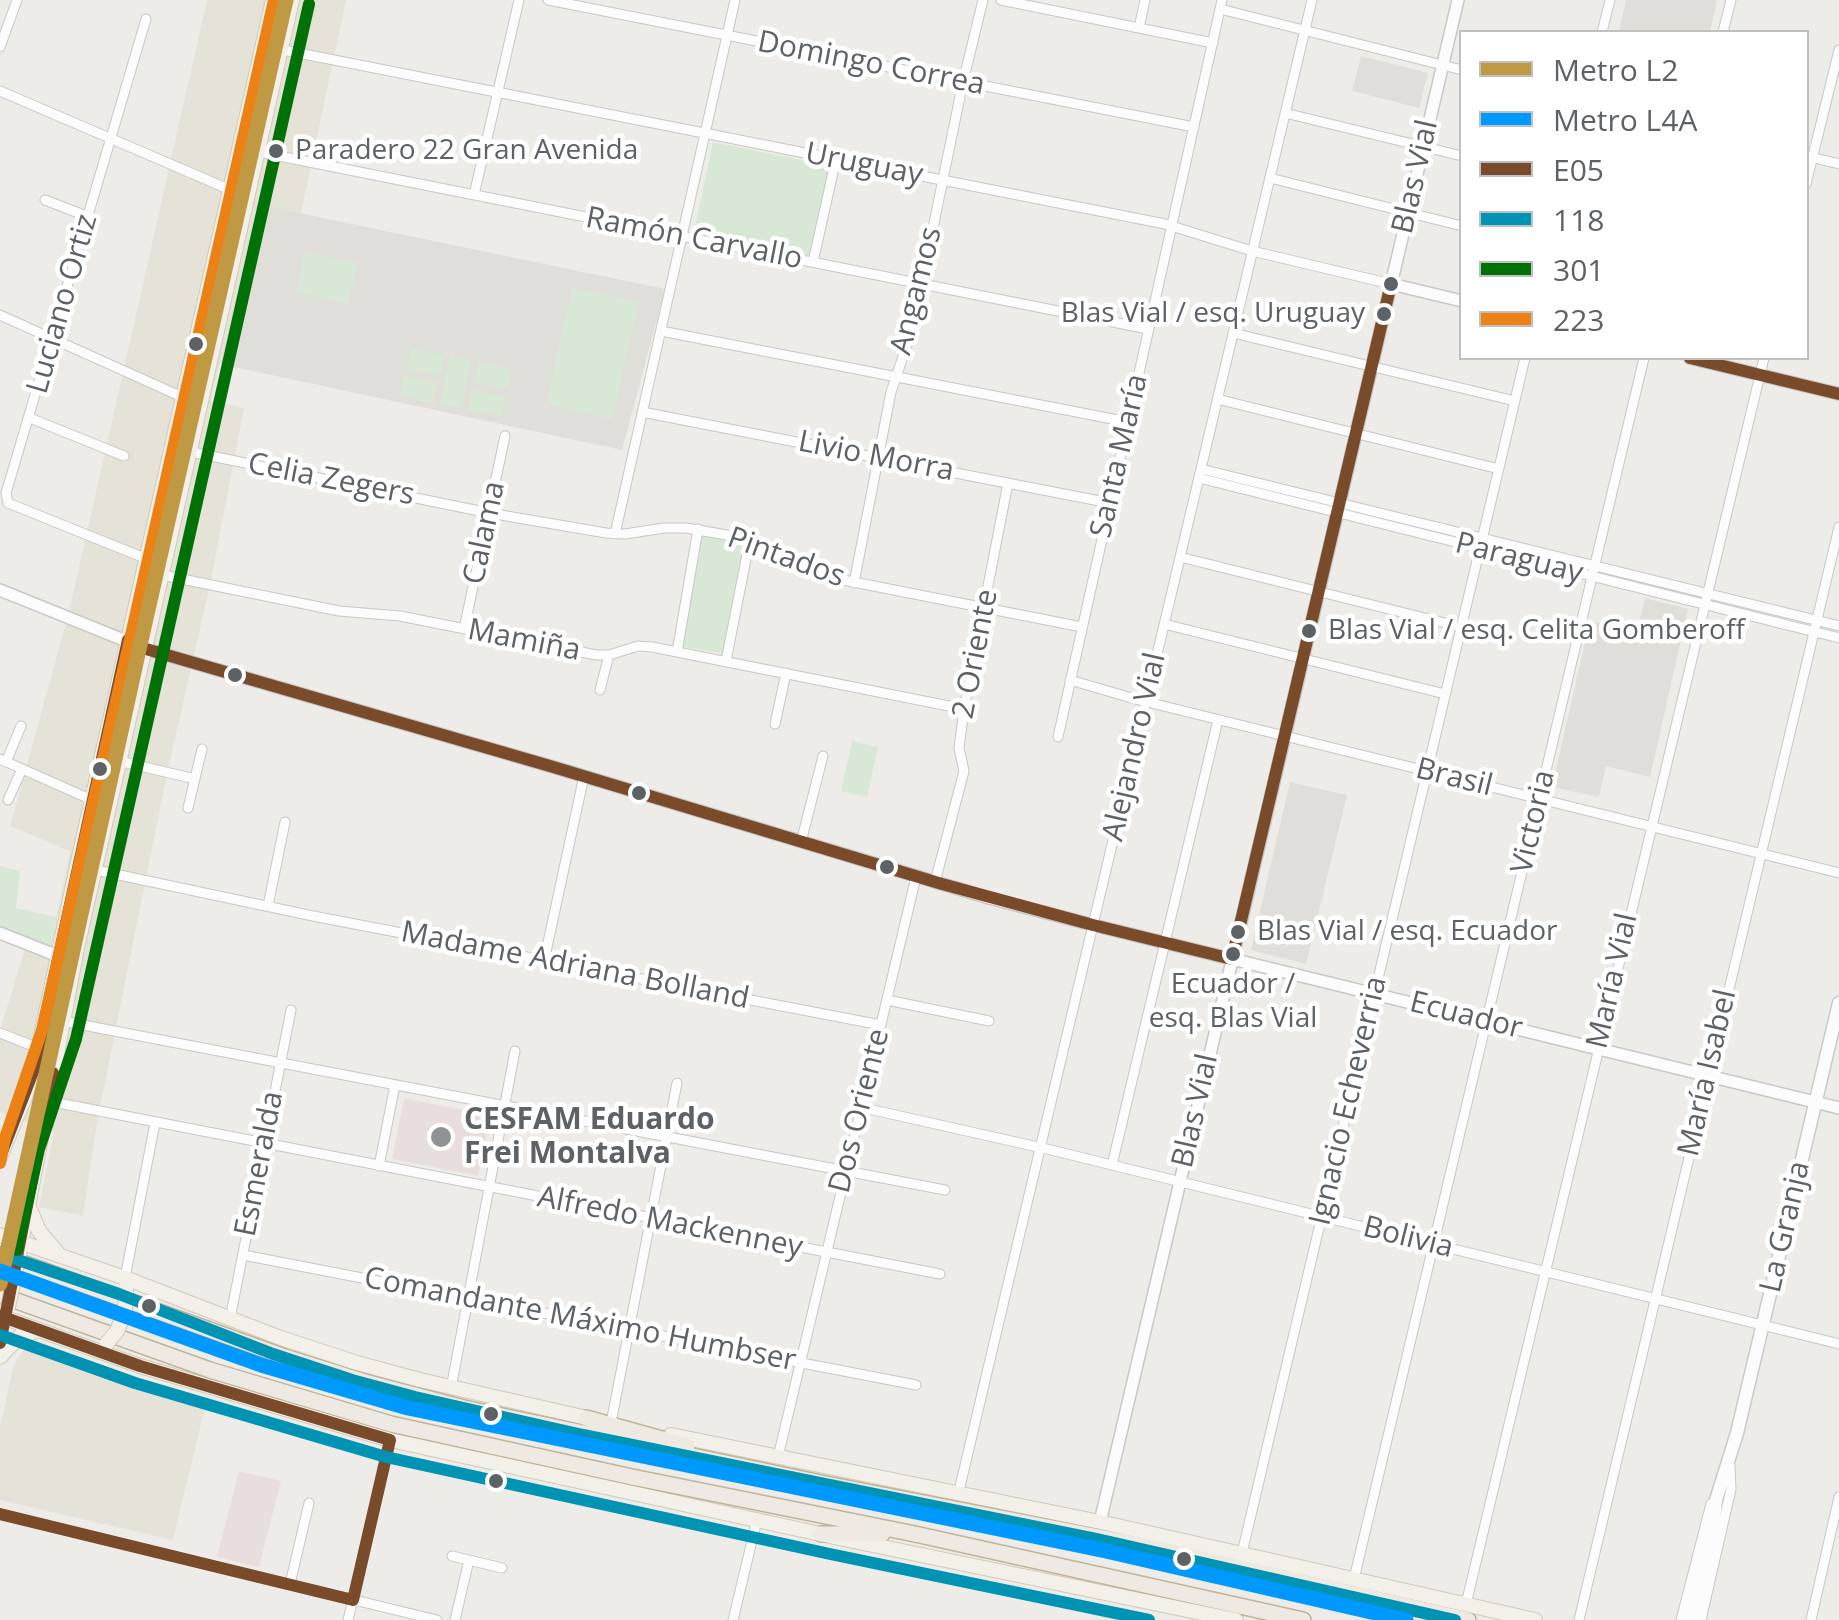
<!DOCTYPE html>
<meta charset="utf-8">
<style>
body{margin:0}
#map{position:relative;width:1839px;height:1620px;overflow:hidden;background:#edece9;font-family:"Open Sans",sans-serif}
canvas{display:block}
.legend{position:absolute;left:1459px;top:30px;width:350px;height:330px;box-sizing:border-box;background:#fff;border:2px solid #bfc0c1;margin:0;padding:12px 18px;list-style:none;font-size:30px;color:#5e6265}
.legend li{display:flex;align-items:center;gap:20px;height:50px}
.legend b{width:50px;border:2px solid #bfc0c1}
</style>
<div id="map">
<canvas width="1839" height="1620"></canvas>
<ul class="legend">
<li><b style="height:12px;background:#bf9944"></b>Metro L2</li>
<li><b style="height:12px;background:#09f"></b>Metro L4A</li>
<li><b style="height:12px;background:#7a4b2a"></b>E05</li>
<li><b style="height:12px;background:#0093b3"></b>118</li>
<li><b style="height:12px;background:#007106"></b>301</li>
<li><b style="height:12px;background:#ec8216"></b>223</li>
</ul>
</div>
<script>
const ctx = document.querySelector('canvas').getContext('2d');
ctx.lineJoin = 'round';
function fill(path, color) { ctx.fillStyle = color; ctx.fill(path, 'evenodd'); }
const shape = rows => new Path2D(rows.map(r => 'M' + r).join(''));
function trace(path, color, width, dash) { ctx.strokeStyle = color; ctx.lineWidth = width; ctx.lineCap = dash ? 'butt' : 'round'; ctx.setLineDash(dash || []); ctx.stroke(path); }
function drawText(font, color, halo, rows, align = 'center') {
  ctx.font = font + ' "Open Sans",sans-serif'; ctx.lineWidth = 9; ctx.setLineDash([]); ctx.textBaseline = 'middle'; ctx.strokeStyle = halo; ctx.fillStyle = color; for (const [text, x, y, turn = 0] of rows) {
    ctx.save(); ctx.translate(x, y); ctx.rotate((+turn || 0) * Math.PI / 180); ctx.textAlign = isNaN(turn) ? turn : align; if (halo) ctx.strokeText(text, 0, 0); ctx.fillText(text, 0, 0); ctx.restore();
  }
}
fill(shape([
 [207,0,346,0,301,213,256,205,211,401,244,408,210,585,167,774,97,1122,83,1216,39,1207,54,1132,0,1112,0,1030,28,939,50,946,70,851,10,826,68,616],
 [27,1348,207,1399,173,1540,0,1500,0,1427,13,1368,20,1354]
]), '#e5e2d7');
fill(shape([
 [1626,0,1717,0,1710,32,1619,32],
 [1361,56,1428,73,1419,108,1352,91],
 [256,204,665,289,622,450,220,364],
 [1645,598,1688,609,1650,777,1606,766,1599,797,1552,787,1590,621,1637,631],
 [1290,782,1347,795,1306,964,1251,950]
]), '#e0ded9');
fill(shape([
 [404,1098,490,1115,478,1176,392,1159],
 [239,1471,281,1481,259,1567,217,1557]
]), '#e8dedd');
fill(shape([
 [713,142,831,166,812,256,694,231],
 [305,251,358,263,348,304,296,292],
 [572,287,639,302,612,419,546,404],
 [411,348,445,355,440,376,406,369],
 [450,355,471,360,461,408,440,404],
 [479,362,512,369,508,389,475,382],
 [404,375,438,383,433,404,400,396],
 [472,390,506,397,502,417,468,410],
 [701,535,745,544,725,654,681,646],
 [852,741,878,747,867,797,841,791],
 [0,866,20,871,16,908,56,917,50,947,0,928]
]), '#d9e7d6');
const minor = shape([
 [548,0,1194,127],
 [1001,0,1213,43],
 [1220,9,1462,70],
 [146,19,6,493,8,503,142,557,156,567,162,575,339,611,400,616,596,655,609,655,638,646,652,647,964,709],
 [1139,28,1145,0],
 [1602,32,1610,0],
 [1723,32,1731,0],
 [263,46,1165,224,1252,251,1391,284],
 [0,47,17,0],
 [0,91,247,197],
 [1285,113,1462,156],
 [254,151,1148,329],
 [1806,156,1839,164],
 [1270,178,1462,226],
 [1806,184,1839,50],
 [474,195,519,0],
 [45,200,89,217],
 [813,262,836,159],
 [0,315,200,405],
 [661,331,1128,422],
 [1233,333,1515,401],
 [1217,399,1499,469],
 [642,412,1110,503],
 [30,418,124,456],
 [172,448,489,513,606,533,625,534,664,528,686,528,750,539,779,549,808,568,828,577,1082,627],
 [1201,469,1839,626],
 [1199,478,1839,638],
 [615,534,735,0],
 [1180,557,1461,627],
 [854,583,891,392,912,330,963,82,983,0],
 [1164,624,1445,694],
 [464,629,505,436],
 [677,652,698,529],
 [726,661,750,539],
 [1070,680,1135,699,1839,873],
 [600,690,609,655],
 [775,724,786,673],
 [1058,737,1222,0],
 [102,757,195,779],
 [0,759,92,800],
 [6,762,21,726],
 [8,800,22,769],
 [188,808,202,749],
 [801,842,823,756],
 [77,866,313,916,881,1025],
 [935,882,964,771,959,748,964,709,1008,483],
 [268,906,285,822],
 [544,961,584,776],
 [887,1000,989,1021],
 [62,1021,945,1190],
 [0,1033,38,1048],
 [48,1101,940,1274],
 [860,1107,1051,1150,1839,1344],
 [1112,1165,1218,720],
 [379,1166,395,1085],
 [243,1255,916,1385],
 [125,1278,155,1123],
 [230,1319,291,1010],
 [451,1388,515,1051],
 [611,1423,677,1083],
 [778,1457,916,877],
 [958,1495,1312,0],
 [0,1514,437,1620],
 [1242,1553,1525,358],
 [452,1556,502,1568],
 [1354,1579,1644,358],
 [290,1584,309,1503],
 [1466,1604,1764,358],
 [348,1620,390,1440],
 [455,1620,469,1560],
 [733,1620,757,1520],
 [1579,1620,1839,527],
 [1681,1620,1711,1504],
 [1701,1620,1731,1489,1730,1466],
 [1811,1620,1839,1497]
]);
const tertiary = shape([
 [1391,284,1462,301],
 [1690,358,1839,394],
 [0,590,146,649,550,766,989,898,1093,925,1839,1108],
 [0,933,58,956],
 [1100,1522,1458,0]
]);
const secondary = shape([
 [1713,1530,1716,1500,1737,1433,1839,1003],
 [1691,1620,1714,1526]
]);
const primary = shape([
 [0,1157,25,1097,34,1069,81,848,273,0],
 [29,1207,39,1231,57,1252],
 [0,1235,125,1278,278,1337,357,1363,420,1380,596,1420],
 [20,1249,77,948,292,0],
 [0,1316,140,1366,390,1440,834,1537,1236,1620],
 [0,1357,20,1336,40,1330],
 [671,1435,1100,1522,1535,1620]
]);
const motorway = shape([
 [0,1255,285,1357,365,1382,464,1408,826,1484,1150,1547,1468,1620],
 [0,1295,210,1370,391,1424,632,1477,915,1534,1303,1620],
 [586,1418,687,1446],
 [821,1534,882,1534]
]);
trace(minor, '#c8c8c8', 11);
trace(tertiary, '#c8c8c8', 14);
trace(secondary, '#cacaca', 15);
trace(primary, '#d2caba', 16);
trace(motorway, '#c1b39a', 18);
trace(minor, '#fcfcfc', 9);
trace(tertiary, '#fcfcfc', 11);
trace(secondary, '#fcfcfc', 12);
trace(primary, '#f2f0e9', 14);
trace(motorway, '#eeeae3', 15);
const primaryBridge = shape([
 [8,1307,20,1250],
 [107,1343,117,1331,125,1311,126,1288]
]);
trace(primaryBridge, '#d2caba', 16, []);
trace(primaryBridge, '#f2f0e9', 14);
trace(shape([
 [1690,358,1839,394],
 [1232,959,1391,284],
 [0,1157,34,1069,128,640,146,649,550,766,942,884,1093,925,1232,959],
 [0,1316,140,1366,390,1440,353,1600,0,1514],
 [0,1343,53,1073]
]), '#7a4b2a', 12);
trace(shape([
 [0,1254,119,1294,273,1354,352,1380,415,1397,583,1435,1096,1539,1455,1620],
 [0,1335,135,1383,386,1457,830,1554,1149,1620]
]), '#0093b3', 12);
trace(shape([
 [17,1250,39,1149,76,1039,309,4]
]), '#007106', 12);
trace(shape([
 [0,1163,5,1138,42,1030,274,0]
]), '#ec8216', 12);
trace(shape([
 [0,1284,138,654,286,0]
]), '#bf9944', 15);
trace(shape([
 [0,1271,261,1365,408,1408,1106,1551,1406,1620]
]), '#09f', 15);
for (const [x, y, r, color] of [
 [276,151,9,"#5e6265"],
 [1391,284,9,"#5e6265"],
 [1384,314,9,"#5e6265"],
 [196,344,9,"#5e6265"],
 [1309,631,9,"#5e6265"],
 [235,675,9,"#5e6265"],
 [100,769,9,"#5e6265"],
 [639,793,9,"#5e6265"],
 [887,867,9,"#5e6265"],
 [1238,932,9,"#5e6265"],
 [1233,954,9,"#5e6265"],
 [441,1137,12,"#909293"],
 [149,1306,9,"#5e6265"],
 [491,1414,9,"#5e6265"],
 [496,1481,9,"#5e6265"],
 [1184,1559,9,"#5e6265"]
]) { const dot = new Path2D(); dot.arc(x, y, r, 0, 2 * Math.PI); ctx.fillStyle = color; ctx.fill(dot); trace(dot, '#fff', 4); }
drawText('28px', '#5e6265', '#fff', [
 ["Paradero 22 Gran Avenida",295,151],
 ["Blas Vial / esq. Uruguay",1365,314,"right"],
 ["Blas Vial / esq. Celita Gomberoff",1328,631],
 ["Blas Vial / esq. Ecuador",1257,932],
 ["Ecuador /",1233,985,"center"],
 ["esq. Blas Vial",1233,1019,"center"]
], 'left');
drawText('30px', '#5e6265', '#fff', [
 ["Domingo Correa",871,64,11],
 ["Uruguay",864,165,11],
 ["Blas Vial",1416,177,-77],
 ["Ramón Carvallo",694,239,11],
 ["Angamos",917,291,-76],
 ["Luciano Ortiz",63,304,-74],
 ["Santa María",1120,456,-77],
 ["Livio Morra",876,457,11],
 ["Celia Zegers",331,480,11],
 ["Calama",485,533,-78],
 ["Pintados",786,558,20],
 ["Paraguay",1519,559,14],
 ["Mamiña",524,641,11],
 ["2 Oriente",976,654,-79],
 ["Alejandro Vial",1135,747,-77],
 ["Brasil",1454,778,14],
 ["Victoria",1534,822,-77],
 ["Madame Adriana Bolland",575,966,11],
 ["María Vial",1613,981,-77],
 ["Ecuador",1466,1016,14],
 ["María Isabel",1708,1073,-77],
 ["Ignacio Echeverria",1349,1101,-77],
 ["Dos Oriente",860,1111,-76],
 ["Blas Vial",1196,1111,-77],
 ["Esmeralda",260,1164,-79],
 ["Alfredo Mackenney",670,1223,11],
 ["La Granja",1786,1227,-77],
 ["Bolivia",1408,1238,14],
 ["Comandante Máximo Humbser",580,1320,11]
]);
drawText('bold 30px', '#5e6265', '#fff', [
 ["CESFAM Eduardo",464,1120],
 ["Frei Montalva",464,1154]
], 'left');
</script>
